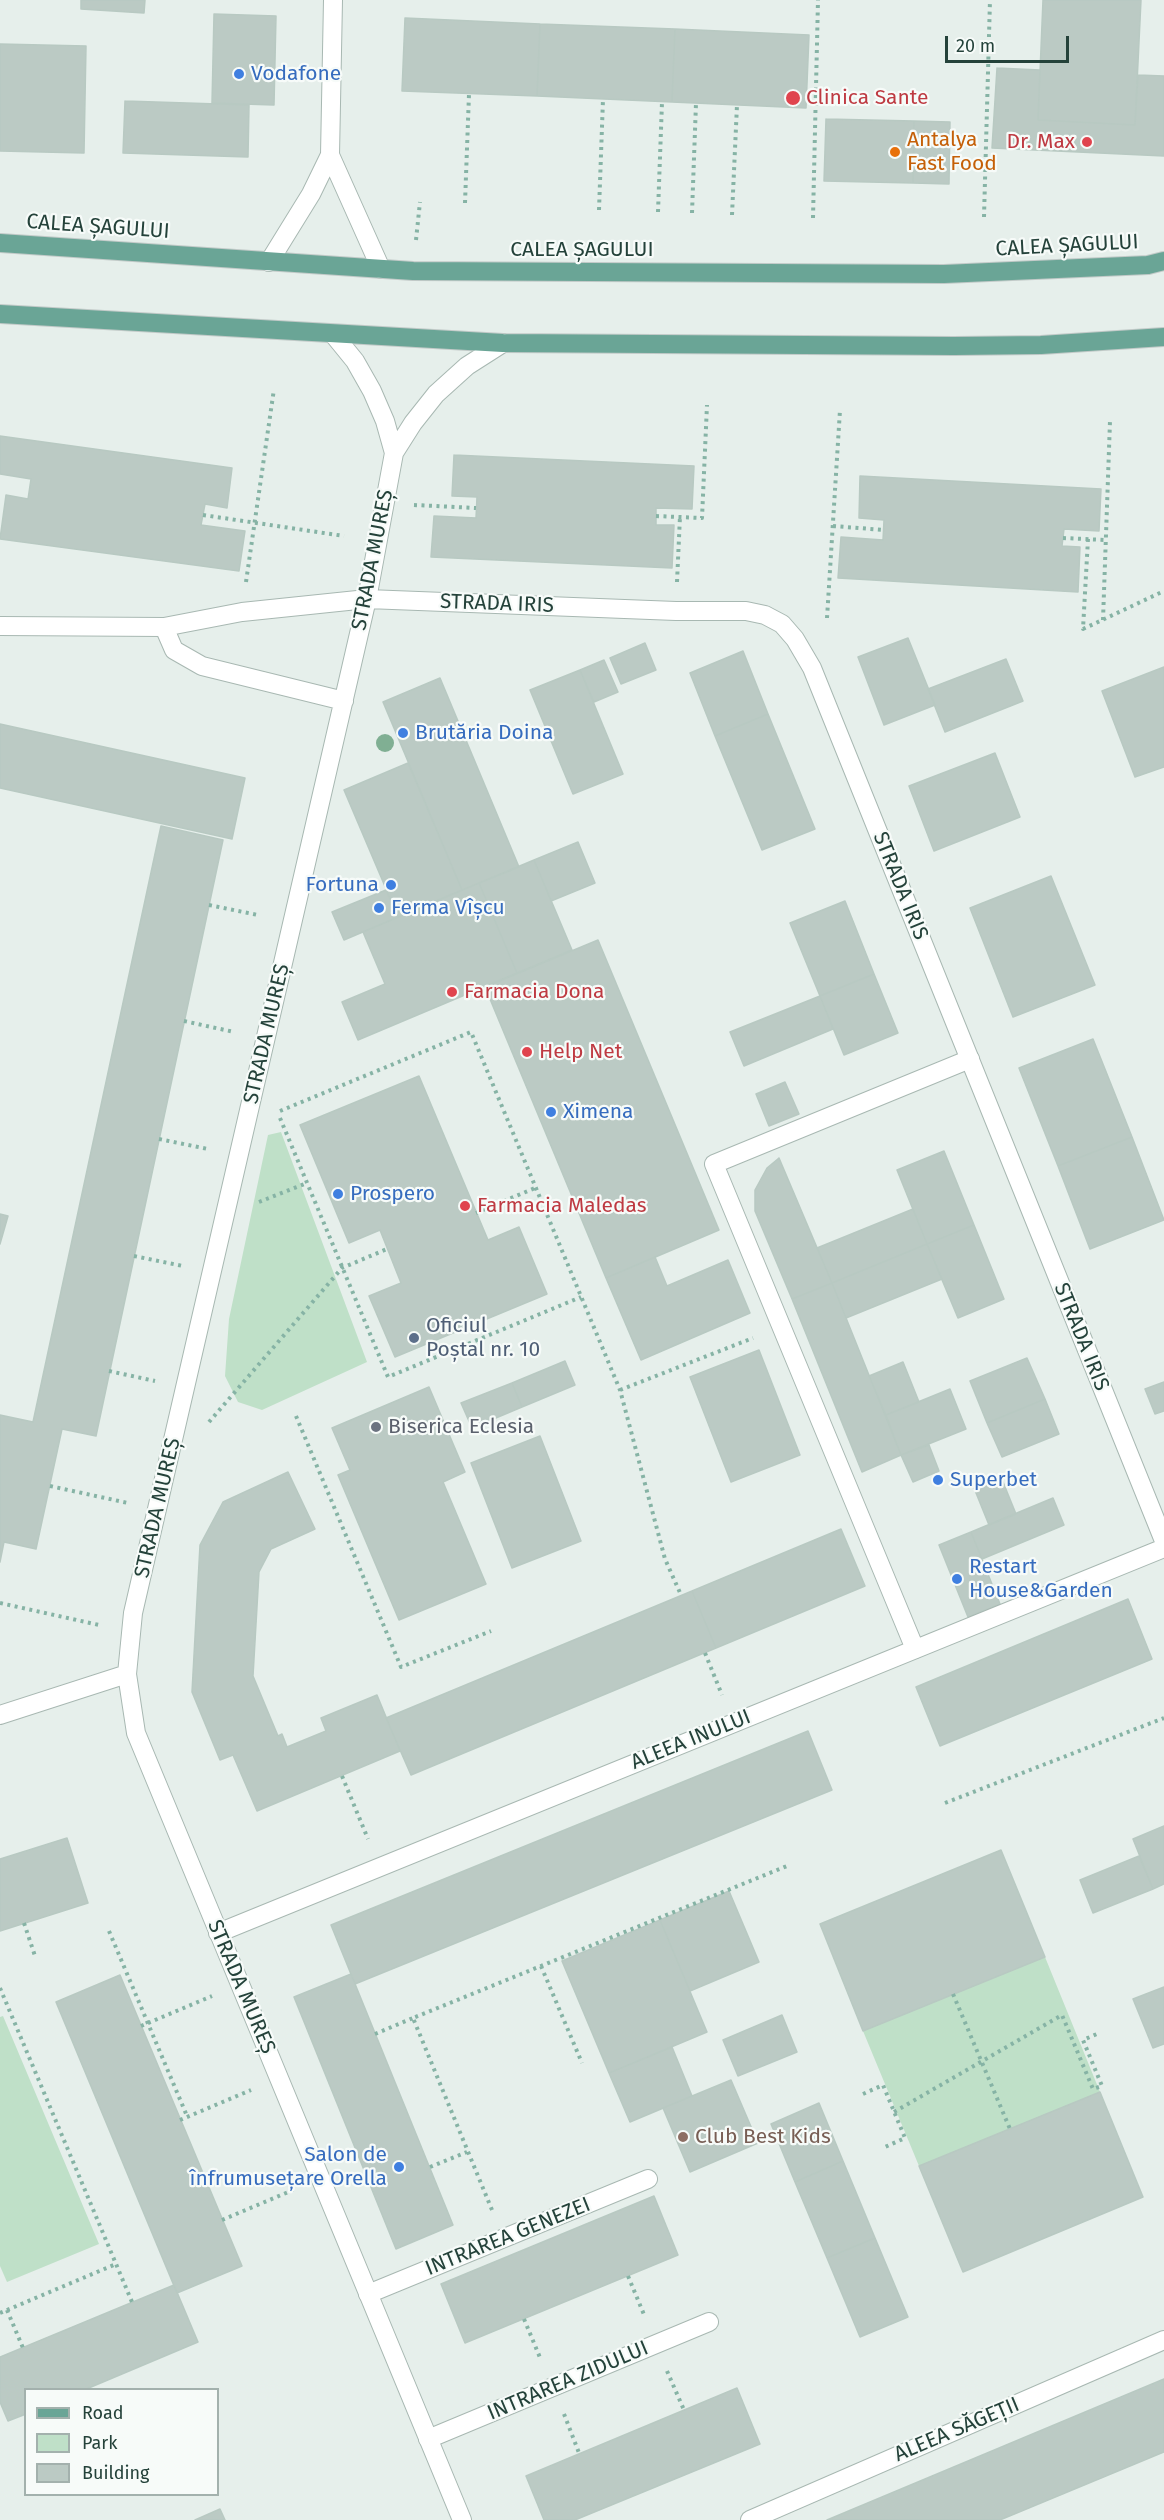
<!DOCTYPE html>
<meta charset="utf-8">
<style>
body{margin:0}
#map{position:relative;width:1164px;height:2520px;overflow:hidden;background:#e6efeb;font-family:"Fira Sans",sans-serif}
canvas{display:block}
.legend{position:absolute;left:24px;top:2388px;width:195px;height:108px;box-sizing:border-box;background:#f7fbf9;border:2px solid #a3b1ad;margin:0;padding:8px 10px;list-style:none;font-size:18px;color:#24423a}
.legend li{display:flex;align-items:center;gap:12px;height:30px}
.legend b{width:30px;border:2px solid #a3b1ad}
.scale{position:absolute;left:945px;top:36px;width:124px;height:27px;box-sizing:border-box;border:3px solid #24423a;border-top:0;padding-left:8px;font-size:18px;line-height:21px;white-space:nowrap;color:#24423a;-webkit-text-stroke:4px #f7fbf9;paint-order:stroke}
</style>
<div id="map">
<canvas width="1164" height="2520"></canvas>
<ul class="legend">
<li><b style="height:8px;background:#6aa596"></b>Road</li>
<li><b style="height:16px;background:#bfe0c8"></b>Park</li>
<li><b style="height:16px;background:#bbcac4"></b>Building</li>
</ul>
<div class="scale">20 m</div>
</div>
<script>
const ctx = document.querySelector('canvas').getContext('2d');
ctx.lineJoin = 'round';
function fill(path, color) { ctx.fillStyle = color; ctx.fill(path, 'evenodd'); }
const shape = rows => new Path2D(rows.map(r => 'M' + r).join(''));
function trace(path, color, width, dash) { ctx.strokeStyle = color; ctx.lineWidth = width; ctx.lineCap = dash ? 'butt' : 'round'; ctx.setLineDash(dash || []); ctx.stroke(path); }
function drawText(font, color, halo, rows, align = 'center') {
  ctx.font = font + ' "Fira Sans",sans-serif'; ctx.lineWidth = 4.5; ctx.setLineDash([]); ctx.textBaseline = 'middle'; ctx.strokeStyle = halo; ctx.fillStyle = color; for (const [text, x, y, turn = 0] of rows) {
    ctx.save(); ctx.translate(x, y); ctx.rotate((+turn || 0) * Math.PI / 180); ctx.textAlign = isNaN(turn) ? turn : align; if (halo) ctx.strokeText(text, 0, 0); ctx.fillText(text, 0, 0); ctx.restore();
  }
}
fill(shape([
 [281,1132,367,1362,262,1410,238,1402,225,1376,229,1319,268,1135],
 [1045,1957,1100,2092,919,2166,863,2031],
 [3,2016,99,2244,7,2282,0,2266,0,2017]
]), '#bfe0c8');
const building = shape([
 [81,0,145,0,144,13,81,9,81,0],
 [1043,0,1141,0,1135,125,1038,120,1043,0],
 [214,14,276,16,274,105,212,103,214,14],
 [405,18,540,24,537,96,402,91,405,18],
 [540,24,675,29,672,102,537,96,540,24],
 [675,29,809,35,806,108,672,102,675,29],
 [0,44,86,46,84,153,0,151,0,44],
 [997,68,1040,70,1038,120,1135,125,1138,75,1164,76,1164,156,992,148,997,68],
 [125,101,249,105,248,157,123,153,125,101],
 [826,119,914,121,913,183,824,181,826,119],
 [914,121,950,122,949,184,913,183,914,121],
 [0,436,232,468,227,508,205,504,201,525,245,531,239,571,0,539,6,495,28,499,31,479,0,474,0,436],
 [454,455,694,466,692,509,656,508,656,525,674,525,672,568,431,557,434,516,476,518,477,497,452,496,454,455],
 [860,476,1101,489,1099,531,1064,529,1062,546,1080,547,1078,592,838,578,841,537,883,540,884,520,859,518,860,476],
 [908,638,935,705,884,725,858,657,908,638],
 [645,643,656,670,621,684,610,658,645,643],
 [743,651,768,714,715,736,690,673,743,651],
 [1006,659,1023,701,945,732,928,689,1006,659],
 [604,660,618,692,594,702,580,670,604,660],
 [1164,667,1164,767,1135,777,1102,691,1164,667],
 [580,670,623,774,573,794,530,690,580,670],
 [440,678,519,867,462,890,383,702,440,678],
 [768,714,815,829,762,850,715,736,768,714],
 [0,724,245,778,232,839,0,788,0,724],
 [995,753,1020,817,934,851,909,786,995,753],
 [408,763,462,890,398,917,344,790,408,763],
 [161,826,223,840,96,1436,62,1429,36,1549,4,1542,0,1562,0,1415,33,1422,161,826],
 [578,842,595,883,551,901,534,860,578,842],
 [534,860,572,950,517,973,479,883,534,860],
 [1051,876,1095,985,1013,1017,970,908,1051,876],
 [479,883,517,973,358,1040,342,1002,385,984,363,932,479,883],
 [386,890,398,917,344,940,332,912,386,890],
 [845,901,874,974,820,996,790,923,845,901],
 [598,940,719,1230,606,1278,485,987,598,940],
 [874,974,898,1033,844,1055,820,996,874,974],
 [820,996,833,1029,744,1066,730,1032,820,996],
 [1093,1039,1132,1137,1058,1166,1019,1068,1093,1039],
 [419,1076,488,1240,519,1227,547,1294,395,1357,369,1296,401,1283,380,1230,349,1243,300,1125,419,1076],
 [785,1082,799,1114,769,1126,756,1094,785,1082],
 [1132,1137,1164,1220,1090,1249,1058,1166,1132,1137],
 [944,1151,974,1225,927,1244,897,1170,944,1151],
 [779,1158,832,1283,792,1299,755,1211,755,1190,767,1168,779,1158],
 [913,1209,927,1244,832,1283,817,1248,913,1209],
 [0,1214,8,1216,0,1244,0,1214],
 [974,1225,1004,1299,958,1318,927,1244,974,1225],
 [927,1244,942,1279,846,1318,832,1283,927,1244],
 [655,1257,667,1286,728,1260,750,1313,641,1360,606,1278,655,1257],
 [832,1283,901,1455,862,1472,792,1299,832,1283],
 [759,1350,800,1455,731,1482,690,1377,759,1350],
 [1027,1358,1045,1399,987,1423,970,1381,1027,1358],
 [565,1361,575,1385,522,1407,512,1383,565,1361],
 [903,1362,919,1402,886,1415,869,1376,903,1362],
 [1164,1382,1164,1411,1155,1414,1145,1389,1164,1382],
 [512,1383,522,1407,472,1428,461,1403,512,1383],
 [429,1387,465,1472,443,1482,486,1584,399,1620,338,1475,350,1470,332,1428,429,1387],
 [950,1389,966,1429,901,1455,886,1415,950,1389],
 [1045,1399,1059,1434,1002,1457,987,1423,1045,1399],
 [540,1436,581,1541,512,1568,471,1463,540,1436],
 [929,1445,939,1471,913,1482,901,1455,929,1445],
 [288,1472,315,1529,271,1549,259,1572,253,1676,278,1736,282,1734,287,1747,326,1731,321,1718,377,1695,400,1751,257,1811,233,1755,220,1760,192,1692,200,1545,223,1502,288,1472],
 [1001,1477,1016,1514,989,1525,974,1488,1001,1477],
 [1053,1498,1064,1525,982,1559,971,1532,1053,1498],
 [841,1529,865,1586,716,1648,692,1591,841,1529],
 [971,1532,1000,1604,968,1617,939,1545,971,1532],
 [692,1591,716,1648,411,1775,386,1718,692,1591],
 [1128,1599,1152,1659,940,1746,916,1687,1128,1599],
 [808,1731,832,1790,355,1984,331,1925,808,1731],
 [1164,1826,1164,1884,1153,1889,1133,1839,1164,1826],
 [67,1838,88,1903,0,1931,0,1859,67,1838],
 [1001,1850,1045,1957,863,2031,820,1924,1001,1850],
 [1139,1856,1153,1889,1093,1913,1080,1880,1139,1856],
 [729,1891,759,1962,690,1991,660,1920,729,1891],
 [660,1920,707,2032,609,2073,562,1961,660,1920],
 [351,1974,453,2225,396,2249,294,1997,351,1974],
 [120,1975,242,2266,177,2293,56,2002,120,1975],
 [1164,1987,1164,2044,1153,2048,1133,1999,1164,1987],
 [782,2015,797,2052,738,2076,723,2040,782,2015],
 [672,2047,692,2096,630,2122,609,2073,672,2047],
 [731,2080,758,2143,690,2172,663,2108,731,2080],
 [1100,2092,1143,2197,963,2272,919,2166,1100,2092],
 [819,2103,843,2161,795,2182,771,2124,819,2103],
 [843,2161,875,2238,827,2258,795,2182,843,2161],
 [654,2196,678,2255,465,2343,441,2284,654,2196],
 [875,2238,908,2317,860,2337,827,2258,875,2238],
 [174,2285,198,2342,84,2390,26,2390,26,2414,8,2421,0,2402,0,2357,174,2285],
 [1164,2379,1164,2452,1000,2520,827,2520,1164,2379],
 [737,2388,760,2444,575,2520,544,2520,526,2476,737,2388],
 [220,2509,225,2520,195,2520,220,2509]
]);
fill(building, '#bbcac4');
trace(building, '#b8c9c2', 1.5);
const lane = shape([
 [915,1649,714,1164,970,1059],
 [368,2294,648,2179],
 [428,2439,709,2322],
 [750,2520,1164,2340]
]);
const street = shape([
 [333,0,330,155,381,269],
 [269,262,311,194,330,155],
 [333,334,355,361,372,391,385,421,394,453],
 [0,626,164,627,242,612,367,599,676,611,746,611,765,615,782,624,795,639,812,668,1164,1541],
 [164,627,174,650,202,666,344,701],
 [0,1715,127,1674],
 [218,1933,1164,1548],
 [462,2520,136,1733,127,1674,133,1613,367,599,394,453,413,423,436,394,467,366,503,343]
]);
const primary = shape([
 [0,243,413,271,944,274,1148,265,1164,261],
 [0,314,503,343,954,346,1041,345,1164,337]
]);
trace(lane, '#a8b8b2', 20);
trace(street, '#a8b8b2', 20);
trace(primary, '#c2cac8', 20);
trace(shape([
 [465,203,469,94],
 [599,210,603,99],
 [658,212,662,102],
 [692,213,696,103],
 [732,215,737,105],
 [984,217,990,0],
 [813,218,818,0],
 [416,240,420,202],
 [414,505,476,508],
 [203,515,344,536],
 [656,516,702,518,707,405],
 [833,526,884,530],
 [1063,538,1106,540],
 [1088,539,1083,629,1164,591],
 [246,582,274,389],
 [677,582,680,516],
 [827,618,840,410],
 [1103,620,1110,421],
 [209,905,258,915],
 [184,1021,234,1032],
 [280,1111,471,1032,620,1390,665,1559,681,1595],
 [280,1118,388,1377,581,1297],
 [159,1139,208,1149],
 [259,1202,307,1183],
 [476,1213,535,1188],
 [134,1256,183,1266],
 [109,1371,155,1381],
 [620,1390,753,1338],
 [296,1416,401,1667,491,1631],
 [209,1422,342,1268,387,1249],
 [50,1486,128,1503],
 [0,1603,99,1625],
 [705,1653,722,1695],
 [342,1776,368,1839],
 [945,1803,1164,1718],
 [24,1923,35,1956],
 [109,1931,187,2116],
 [541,1966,582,2063],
 [0,1988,132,2302],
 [953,1994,1010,2129],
 [141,2026,212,1996],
 [375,2034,413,2018],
 [863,2094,883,2085,905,2138,885,2147],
 [894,2112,1062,2015,1093,2089,1102,2086,1083,2040,1097,2034],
 [180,2120,251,2090],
 [430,2167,467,2152],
 [492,2210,413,2018,787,1866],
 [222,2220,293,2190],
 [628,2276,645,2317],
 [7,2310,23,2348],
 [0,2313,116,2264],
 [524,2319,541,2360],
 [667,2371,684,2410],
 [564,2414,579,2453]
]), '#86b3a5', 4, [3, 4.5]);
trace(lane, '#fff', 18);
trace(street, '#fff', 18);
trace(primary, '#6aa596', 18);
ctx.fillStyle = '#80af93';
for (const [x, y] of [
 [385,743]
]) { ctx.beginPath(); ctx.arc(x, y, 9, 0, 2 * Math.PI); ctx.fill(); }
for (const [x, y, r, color] of [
 [239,74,6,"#3f7fe0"],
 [793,98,8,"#e0444e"],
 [1087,142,6,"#e0444e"],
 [895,152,6,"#e8710a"],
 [403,733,6,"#3f7fe0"],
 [391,885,6,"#3f7fe0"],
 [379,908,6,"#3f7fe0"],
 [452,992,6,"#e0444e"],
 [527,1052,6,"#e0444e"],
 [551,1112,6,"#3f7fe0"],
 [338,1194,6,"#3f7fe0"],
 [465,1206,6,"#e0444e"],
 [414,1338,6,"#5c6f8a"],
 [376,1427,6,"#6b7280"],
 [938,1480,6,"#3f7fe0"],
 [957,1579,6,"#3f7fe0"],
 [683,2137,6,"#8d6e63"],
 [399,2167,6,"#3f7fe0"]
]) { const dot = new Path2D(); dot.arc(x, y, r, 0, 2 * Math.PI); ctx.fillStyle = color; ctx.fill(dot); trace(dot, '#f7fbf9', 2); }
drawText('21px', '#366cbe', '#f7fbf9', [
 ["Vodafone",251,74],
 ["Brutăria Doina",415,733],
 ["Fortuna",379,885,"right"],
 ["Ferma Vîșcu",391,908],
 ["Ximena",563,1112],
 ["Prospero",350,1194],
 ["Superbet",950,1480],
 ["Restart",969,1567],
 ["House&Garden",969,1591],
 ["Salon de",387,2155,"right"],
 ["înfrumusețare Orella",387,2179,"right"]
], 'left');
drawText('21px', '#be3a42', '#f7fbf9', [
 ["Clinica Sante",806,98],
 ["Dr. Max",1075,142,"right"],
 ["Farmacia Dona",464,992],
 ["Help Net",539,1052],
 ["Farmacia Maledas",477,1206]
], 'left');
drawText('21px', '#c56008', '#f7fbf9', [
 ["Antalya",907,140],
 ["Fast Food",907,164]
], 'left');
drawText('21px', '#24423a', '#f7fbf9', [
 ["CALEA ȘAGULUI",98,227,4],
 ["CALEA ȘAGULUI",1067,246,-3],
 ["CALEA ȘAGULUI",582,250],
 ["STRADA MUREȘ",373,560,-79],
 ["STRADA IRIS",497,604,2],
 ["STRADA IRIS",900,886,68],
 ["STRADA MUREȘ",267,1034,-77],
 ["STRADA IRIS",1081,1337,68],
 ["STRADA MUREȘ",158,1508,-77],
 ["ALEEA INULUI",691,1740,-22],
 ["STRADA MUREȘ",241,1987,67],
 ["INTRAREA GENEZEI",508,2237,-22],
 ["INTRAREA ZIDULUI",568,2381,-23],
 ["ALEEA SĂGEȚII",957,2430,-23]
]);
drawText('21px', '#4e5e75', '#f7fbf9', [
 ["Oficiul",426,1326],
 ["Poștal nr. 10",426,1350]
], 'left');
drawText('21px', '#5b616d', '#f7fbf9', [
 ["Biserica Eclesia",388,1427]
], 'left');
drawText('21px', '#785e54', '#f7fbf9', [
 ["Club Best Kids",695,2137]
], 'left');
</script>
